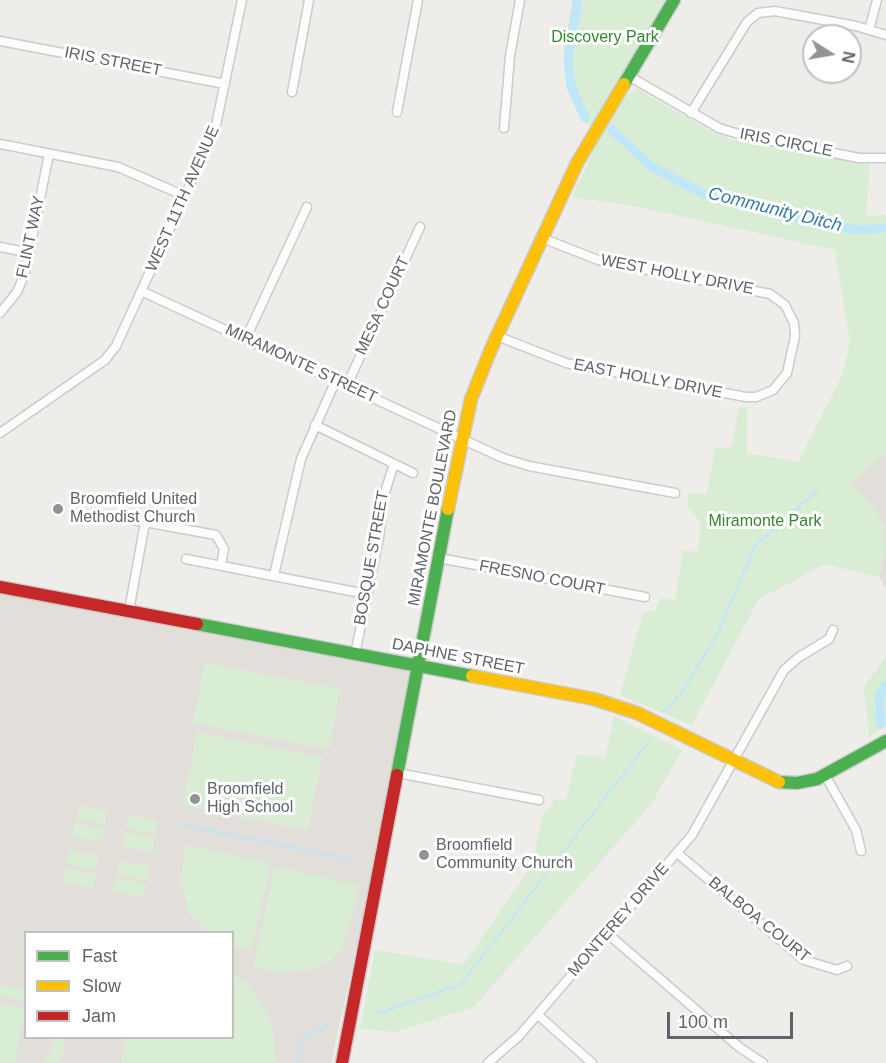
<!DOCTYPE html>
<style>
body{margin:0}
#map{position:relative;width:886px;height:1063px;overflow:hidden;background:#efedea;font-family:Helvetica,sans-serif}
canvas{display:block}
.legend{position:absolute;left:24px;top:931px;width:210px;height:108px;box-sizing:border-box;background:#fff;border:2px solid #bfc1c3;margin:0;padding:8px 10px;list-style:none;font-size:18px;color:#5e6469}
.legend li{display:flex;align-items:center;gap:12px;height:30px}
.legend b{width:30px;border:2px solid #bfc1c3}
.north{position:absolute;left:802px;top:24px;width:60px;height:60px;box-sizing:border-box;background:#fff;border:2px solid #bfc1c3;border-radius:50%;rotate:101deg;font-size:16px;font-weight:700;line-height:24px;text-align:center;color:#5e6469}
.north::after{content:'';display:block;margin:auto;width:21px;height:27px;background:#919496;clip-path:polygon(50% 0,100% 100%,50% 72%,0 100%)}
.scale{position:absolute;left:667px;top:1012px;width:126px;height:27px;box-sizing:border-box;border:3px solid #5e6469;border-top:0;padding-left:8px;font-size:18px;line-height:21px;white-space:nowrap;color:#5e6469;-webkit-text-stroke:4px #fff;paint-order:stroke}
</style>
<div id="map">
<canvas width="886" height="1063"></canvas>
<ul class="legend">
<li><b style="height:8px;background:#4caf50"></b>Fast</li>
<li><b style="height:8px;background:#ffc107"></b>Slow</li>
<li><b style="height:8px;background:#c62828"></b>Jam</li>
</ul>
<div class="north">N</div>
<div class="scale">100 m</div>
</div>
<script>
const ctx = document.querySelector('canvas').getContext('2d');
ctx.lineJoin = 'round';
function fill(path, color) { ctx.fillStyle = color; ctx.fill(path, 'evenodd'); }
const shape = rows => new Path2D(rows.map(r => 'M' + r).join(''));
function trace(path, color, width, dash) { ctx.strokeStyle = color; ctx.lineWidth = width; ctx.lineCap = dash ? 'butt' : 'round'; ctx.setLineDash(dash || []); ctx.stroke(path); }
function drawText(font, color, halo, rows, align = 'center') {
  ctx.font = font + ' Helvetica,sans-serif'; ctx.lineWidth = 6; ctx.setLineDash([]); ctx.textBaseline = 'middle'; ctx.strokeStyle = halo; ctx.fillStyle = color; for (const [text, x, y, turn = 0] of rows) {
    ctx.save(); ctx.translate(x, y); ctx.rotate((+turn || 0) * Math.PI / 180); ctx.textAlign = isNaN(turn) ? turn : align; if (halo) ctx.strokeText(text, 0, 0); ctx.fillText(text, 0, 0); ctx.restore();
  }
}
fill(shape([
 [886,452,886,589,879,577,885,552,850,483],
 [0,594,418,666,331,1063,0,1063],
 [26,932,232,932,232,1038,26,1038]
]), '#e2dfda');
fill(shape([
 [572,0,674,0,595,130,583,120,571,99,565,75,564,50],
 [638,89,709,130,729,139,870,165,866,216,886,215,886,452,850,483,875,509,885,528,885,552,879,577,824,564,758,600,692,725,620,695,643,613,655,610,661,598,675,600,683,550,697,552,701,523,686,505,690,493,707,494,715,447,731,450,739,407,747,407,747,453,798,462,843,373,850,340,835,250,639,207,572,197,596,145,626,95],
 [886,656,886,726,869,737,864,687],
 [205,663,340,689,329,749,193,723],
 [614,716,682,750,652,803,474,1007,396,1032,360,1029,375,950,463,965,532,865,542,815,550,809,554,799,566,800,577,754,605,758],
 [197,732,322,757,308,830,183,805],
 [79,806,107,811,105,824,76,819],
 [129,815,157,821,155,834,126,828],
 [75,823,104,829,102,842,72,836],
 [125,832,155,838,152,852,122,846],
 [186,845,266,862,270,869,251,950,233,946,232,932,207,932,190,914,180,880],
 [70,851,99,857,96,870,67,864],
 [120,861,149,867,146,880,117,874],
 [281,867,359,886,343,948,332,959,315,968,281,973,253,967,274,871],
 [66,869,96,874,93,888,63,882],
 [116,878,146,884,143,897,113,892],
 [233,974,249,986,268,1015,274,1034,275,1063,121,1063,126,1038,232,1038],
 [0,985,25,990,25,1001,0,996],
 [0,1004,25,1009,15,1063,0,1063],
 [54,1038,65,1038,63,1054,58,1063,44,1063,52,1049]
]), '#d9ecd4');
trace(shape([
 [663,712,683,691,717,635,755,546,818,490],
 [181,825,354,860],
 [376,1014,461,984,650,740],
 [297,1063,302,1038,328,1026]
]), '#bfe6f9', 2);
trace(shape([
 [578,0,568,58,571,87,585,118],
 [612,130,652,167,704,194,824,225,858,230,886,228],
 [881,724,879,696,886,685]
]), '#bfe6f9', 9);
const street = shape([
 [869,30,877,0],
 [0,41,225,84],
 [627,75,719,128,742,135,859,158,886,158],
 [292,92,309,0],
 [397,112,418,0],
 [691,113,747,22,758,13,775,11,856,26,886,35],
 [504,128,510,56,520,0],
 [0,144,118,167,185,196],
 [0,247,30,253],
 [141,291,503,458,529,466,675,493],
 [0,313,17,292,25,273,49,154],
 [497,336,566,363,746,397,756,397,773,390,787,373,795,336,794,323,785,305,770,294,598,260,542,238],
 [246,338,307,207],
 [347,385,420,227],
 [315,425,413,473],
 [0,433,105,360,116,346,215,130,242,0],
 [117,517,216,535,224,549,221,565],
 [439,558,645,597],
 [186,559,366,594],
 [274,575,301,459,336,380],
 [129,611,145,522],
 [355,654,379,538,384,495,394,464],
 [398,773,539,800],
 [825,775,856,830,861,851],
 [677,853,804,960,837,970,847,966],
 [608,934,739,1047,763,1063],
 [538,1015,592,1063],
 [488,1063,519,1036,692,835,784,670,799,657,829,639,833,630]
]);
const fast = shape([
 [624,84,674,0],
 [197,624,472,676],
 [397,775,448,509],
 [779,782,797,783,817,779,886,741]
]);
const slow = shape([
 [448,509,471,399,491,349,577,163,624,84],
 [472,676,594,699,637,713,779,782]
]);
const jam = shape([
 [0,587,197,624],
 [342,1063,397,775]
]);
trace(street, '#cbcbcb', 11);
trace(fast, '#cacbcb', 15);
trace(slow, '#cacbcb', 15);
trace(jam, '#cacbcb', 15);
trace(street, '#fdfcfc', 8);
trace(fast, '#4caf50', 12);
trace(slow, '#ffc107', 12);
trace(jam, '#c62828', 12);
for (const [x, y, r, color] of [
 [58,509,6,"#919496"],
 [195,799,6,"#919496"],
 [424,855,6,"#919496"]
]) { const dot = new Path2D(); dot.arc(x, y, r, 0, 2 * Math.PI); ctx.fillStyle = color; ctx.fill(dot); trace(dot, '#fff', 2); }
drawText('16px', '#34872f', '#fff', [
 ["Discovery Park",605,38],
 ["Miramonte Park",765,522]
]);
drawText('16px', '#5e6469', '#fff', [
 ["IRIS STREET",113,62,11],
 ["IRIS CIRCLE",786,143,11],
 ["WEST 11TH AVENUE",183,199,-66],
 ["FLINT WAY",31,237,-78],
 ["WEST HOLLY DRIVE",677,275,11],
 ["MESA COURT",383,306,-65],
 ["MIRAMONTE STREET",301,364,25],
 ["EAST HOLLY DRIVE",648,379,11],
 ["MIRAMONTE BOULEVARD",433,508,-79],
 ["BOSQUE STREET",372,558,-80],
 ["FRESNO COURT",542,578,11],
 ["DAPHNE STREET",458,657,11],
 ["MONTEREY DRIVE",619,920,-49],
 ["BALBOA COURT",759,920,39]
]);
drawText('16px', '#5e6469', '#fff', [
 ["Broomfield United",70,500],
 ["Methodist Church",70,518],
 ["Broomfield",207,790],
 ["High School",207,808],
 ["Broomfield",436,846],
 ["Community Church",436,864]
], 'left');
drawText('italic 18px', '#377ba8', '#fff', [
 ["Community Ditch",775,210,14]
]);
</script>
